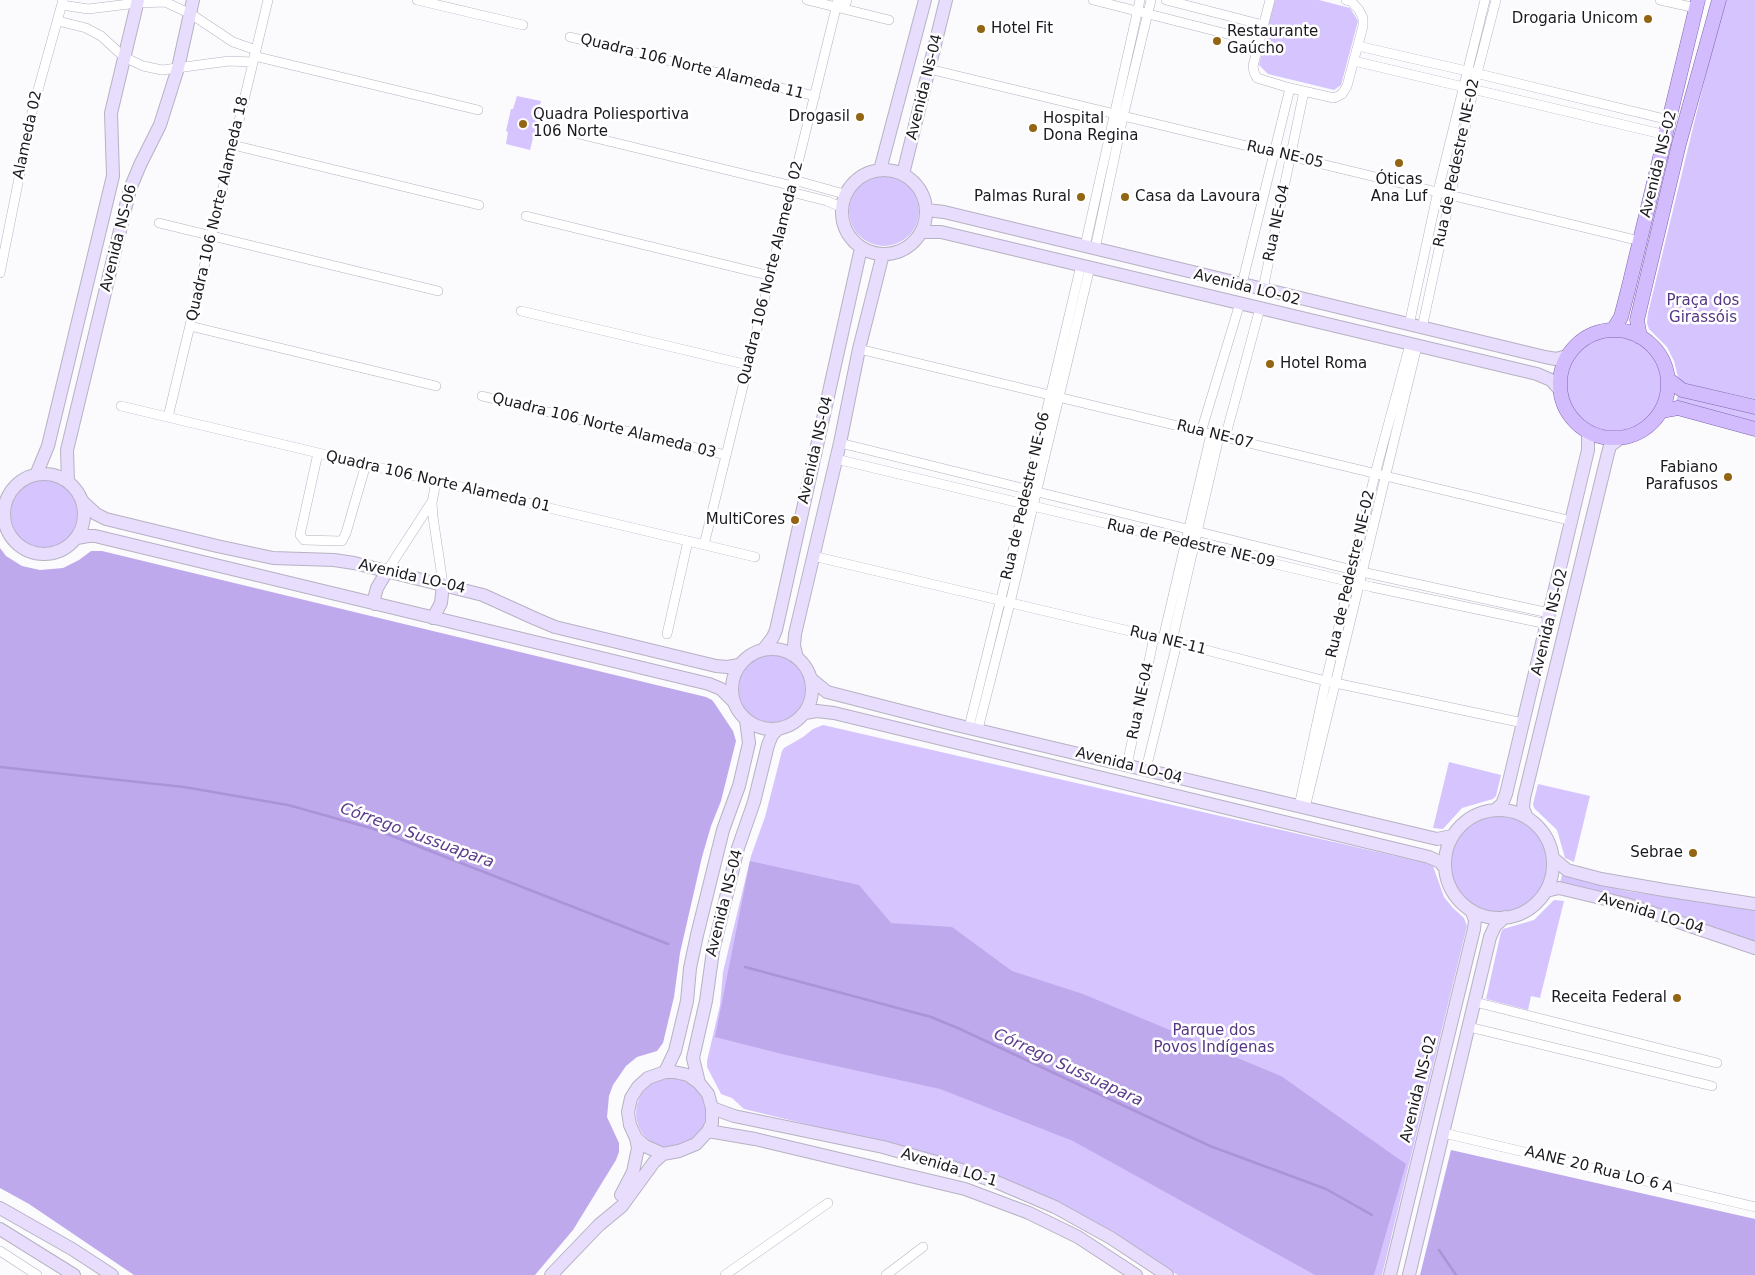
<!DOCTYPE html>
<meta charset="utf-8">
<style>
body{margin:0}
canvas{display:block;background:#fbfafd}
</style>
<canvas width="1755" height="1275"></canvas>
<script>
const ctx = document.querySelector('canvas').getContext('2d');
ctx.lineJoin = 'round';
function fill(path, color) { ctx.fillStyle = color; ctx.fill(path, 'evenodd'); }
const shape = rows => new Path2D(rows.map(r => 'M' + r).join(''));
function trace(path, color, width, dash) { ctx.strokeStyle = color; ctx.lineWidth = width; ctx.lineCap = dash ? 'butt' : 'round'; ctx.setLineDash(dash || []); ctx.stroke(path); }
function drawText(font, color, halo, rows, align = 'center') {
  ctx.font = font + ' "DejaVu Sans",sans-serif'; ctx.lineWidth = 5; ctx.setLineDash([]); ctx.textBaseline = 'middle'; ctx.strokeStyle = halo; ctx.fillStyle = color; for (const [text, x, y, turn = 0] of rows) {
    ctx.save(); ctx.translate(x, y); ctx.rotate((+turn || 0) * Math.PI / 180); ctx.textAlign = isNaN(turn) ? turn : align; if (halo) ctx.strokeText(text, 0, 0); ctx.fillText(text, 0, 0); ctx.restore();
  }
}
fill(shape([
 [1274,0,1319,0,1350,8,1358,21,1341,85,1334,90,1268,74,1259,65],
 [1724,0,1755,0,1755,399,1683,383,1678,377,1674,361,1667,347,1649,329,1647,323,1648,313],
 [517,96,541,101,538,115,540,116,535,138,533,138,530,150,506,144,508,132,506,131,511,109,513,109],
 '849 211a35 35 0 1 1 70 0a35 35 0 1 1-70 0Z',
 '1566 384a49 49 0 1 1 98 0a49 49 0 1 1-98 0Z',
 [1679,396,1755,414,1755,422,1676,402,1677,397],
 '9 514a35 35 0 1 1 70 0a35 35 0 1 1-70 0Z',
 '737 689a35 35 0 1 1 70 0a35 35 0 1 1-70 0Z',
 [823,725,1430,864,1433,866,1444,897,1453,908,1464,918,1467,926,1382,1275,1178,1275,1152,1261,1111,1234,888,1144,744,1109,732,1098,721,1094,707,1067,707,1061,720,1005,723,972,751,856,765,817,782,751,784,748,803,737,813,729],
 [1449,762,1501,775,1496,796,1493,799,1462,808,1443,829,1433,828],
 [1538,784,1590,796,1574,862,1565,858,1557,830,1534,808,1533,804],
 '1450 864a49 49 0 1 1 98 0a49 49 0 1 1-98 0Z',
 [1562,875,1626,891,1755,910,1755,941,1676,914,1625,898,1560,883],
 [1554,900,1564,901,1540,998,1531,996,1528,1010,1486,999,1501,932,1503,929,1534,920],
 '636 1113a35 35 0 1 1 70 0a35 35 0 1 1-70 0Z'
]), '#d6c4ff');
fill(shape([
 [0,548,6,556,22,566,40,570,63,568,79,560,91,551,102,551,706,697,712,700,715,704,733,731,736,741,721,801,711,826,702,857,680,953,674,997,663,1043,657,1051,637,1057,626,1066,613,1085,609,1096,607,1117,619,1143,619,1152,616,1160,573,1230,535,1275,134,1275,29,1204,0,1188],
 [750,861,859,885,891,923,952,927,1012,971,1083,994,1281,1076,1406,1164,1374,1275,1315,1275,1073,1141,940,1089,786,1055,715,1037],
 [1451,1150,1755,1219,1755,1275,1420,1275]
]), '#bfa9ed');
trace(shape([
 [0,767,184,787,288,805,374,829,668,944],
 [745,967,931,1017,960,1029,1210,1146,1326,1189,1372,1215],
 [1439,1250,1456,1275]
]), '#aa94d7', 2.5);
const street = shape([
 [417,0,523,25],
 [807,0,889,20],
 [1093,0,1259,42],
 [1166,0,1263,25],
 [1270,0,1253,66,1254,72,1257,78,1290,88,1334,98,1342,94,1347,86,1363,26,1363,18,1359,10,1351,1,1346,0],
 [1660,0,1696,8],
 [846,3,847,0],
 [62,5,88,9,137,3,165,2,191,14,233,42,256,50],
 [58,21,86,28,101,36,124,57,143,66,162,70,229,61,253,62],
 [570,37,815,96],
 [1358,46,1467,71,1669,120],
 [254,56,478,110],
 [1354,61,1666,135],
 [929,69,1640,241],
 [575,133,793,186],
 [233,145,479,205],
 [794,180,844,194],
 [791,192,827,201,841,207],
 [526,216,771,276],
 [159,223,438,291],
 [1085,246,1140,0],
 [1095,249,1123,117,1151,0],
 [0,273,33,108,63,0],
 [1242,284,1290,88],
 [1263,289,1304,91],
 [521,311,748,365],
 [1409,325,1438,191,1485,0],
 [190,326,436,386],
 [1422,328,1477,73,1496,0],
 [859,349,1572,521],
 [482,396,726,455],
 [121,406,755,557],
 [168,417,268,0],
 [1201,432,1240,303],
 [1225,438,1260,308],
 [840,443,1353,570,1549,613],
 [318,453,300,535,304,540,342,541,346,533,366,464],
 [836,459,1372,587,1547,624],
 [436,481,432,503,433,517,443,584],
 [704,545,838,0],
 [813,556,1163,639,1326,681,1523,723],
 [387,571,431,503],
 [667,634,688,541],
 [1163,639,1211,434],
 [1172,641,1219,437],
 [969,727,1028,490,1081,265],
 [978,729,1010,603,1090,267],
 [1127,765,1154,637],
 [1146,769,1177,643],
 [1299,806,1326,681,1375,474,1410,344],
 [1305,808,1417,346],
 [1475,1002,1717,1063],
 [1469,1027,1712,1086],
 [1444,1133,1755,1207],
 [0,1251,37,1275],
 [725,1275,828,1203],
 [886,1275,923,1247]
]);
const secondary = shape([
 '842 212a42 42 0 1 1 84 0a42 42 0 1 1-84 0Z',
 [880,170,925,0],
 [903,174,946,0],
 [927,210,944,212,1545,357,1556,359,1567,356],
 [921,232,941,232,1537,374,1551,380,1560,390],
 '4 514a40 40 0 1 1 80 0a40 40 0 1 1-80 0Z',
 [36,475,48,446,113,176,111,113,138,0],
 [68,482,67,450,130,189,140,165,160,125,178,68,193,0],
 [83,502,96,514,106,519,217,546,273,558,334,560,354,563,483,595,536,619,555,627,716,666,727,667,739,665],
 [77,538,88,536,95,536,709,684,721,689,733,701],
 [375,604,374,599,377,588,387,571],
 [433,618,441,603,443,584],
 '732 689a40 40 0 1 1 80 0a40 40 0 1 1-80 0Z',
 [763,650,773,637,776,630,861,248],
 [797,657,794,646,795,634,840,443,859,349,883,254],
 [811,679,827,692,952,724,1437,839,1452,836],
 [805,713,817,711,834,713,1429,857,1440,862,1445,868],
 '1445 864a54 54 0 1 1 108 0a54 54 0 1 1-108 0Z',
 [1495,810,1502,804,1506,794,1588,450,1588,432],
 [1527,818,1523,808,1524,798,1608,453,1610,446,1620,438],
 [1553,858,1567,870,1601,879,1664,890,1755,904],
 [1546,891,1559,888,1626,904,1755,948],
 [665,1072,675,1051,687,1001,690,968,697,935,723,830,739,786,749,743,746,720],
 [665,1072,674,1072,688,1075,699,1083,708,1094,712,1108,712,1123,708,1131,696,1144,679,1151,663,1154,645,1146,636,1138,630,1125,628,1112,631,1098,638,1087,648,1078,665,1072],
 [699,1083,693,1058,706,1001,713,951,738,848,754,802,768,745,772,735,778,729],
 [712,1108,734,1116,883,1147,940,1163,994,1181,1055,1207,1111,1238,1167,1275],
 [708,1131,755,1139,965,1189,1029,1213,1078,1237,1136,1275],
 [621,1195,633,1172,638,1148,636,1138],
 [0,1208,72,1249,112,1275],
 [0,1229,74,1275],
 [551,1275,599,1225,622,1206,654,1162,663,1154],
 [1390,1275,1474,929,1475,920,1471,910],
 [1409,1275,1490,937,1495,926,1505,917]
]);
const primary = shape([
 '1560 384a54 54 0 1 1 108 0a54 54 0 1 1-108 0Z',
 [1613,330,1621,317,1628,290,1698,0],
 [1640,337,1637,320,1679,144,1719,0],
 [1668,379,1682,390,1755,407],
 [1661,411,1678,408,1755,429]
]);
trace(street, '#b6b2c2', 10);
trace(secondary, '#b6b2c2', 14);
trace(primary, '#7f66ae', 15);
trace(street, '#fff', 9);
trace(secondary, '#e9ddfe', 12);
trace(primary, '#d3bcfd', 14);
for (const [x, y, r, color] of [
 [1648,19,5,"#936412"],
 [981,29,5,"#936412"],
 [1217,41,5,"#936412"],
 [860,117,5,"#936412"],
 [523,124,5,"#936412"],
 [1033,128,5,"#936412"],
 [1399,163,5,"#936412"],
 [1081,197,5,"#936412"],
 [1125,197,5,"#936412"],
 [1270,364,5,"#936412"],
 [1728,477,5,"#936412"],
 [795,520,5,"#936412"],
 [1693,853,5,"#936412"],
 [1677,998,5,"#936412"]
]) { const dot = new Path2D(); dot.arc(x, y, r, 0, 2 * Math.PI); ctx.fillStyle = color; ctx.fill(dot); trace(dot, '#fff', 2); }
drawText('15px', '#1b191f', '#fff', [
 ["Drogaria Unicom",1638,19],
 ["Hotel Fit",991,29,"left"],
 ["Restaurante",1227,32,"left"],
 ["Gaúcho",1227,49,"left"],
 ["Quadra Poliesportiva",533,115,"left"],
 ["106 Norte",533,132,"left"],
 ["Drogasil",850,117],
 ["Hospital",1043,119,"left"],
 ["Dona Regina",1043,136,"left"],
 ["Óticas",1399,180,"center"],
 ["Ana Luf",1399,197,"center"],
 ["Palmas Rural",1071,197],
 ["Casa da Lavoura",1135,197,"left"],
 ["Hotel Roma",1280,364,"left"],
 ["Fabiano",1718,468],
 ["Parafusos",1718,485],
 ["MultiCores",785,520],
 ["Sebrae",1683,853],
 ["Receita Federal",1667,998]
], 'right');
drawText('15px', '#1b191f', '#fff', [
 ["Quadra 106 Norte Alameda 11",692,67,14],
 ["Avenida Ns-04",925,87,-76],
 ["Alameda 02",28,135,-78],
 ["Rua NE-05",1285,155,13],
 ["Rua de Pedestre NE-02",1457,163,-78],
 ["Avenida NS-02",1659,164,-76],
 ["Quadra 106 Norte Alameda 18",218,209,-77],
 ["Rua NE-04",1277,223,-78],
 ["Avenida NS-06",119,238,-76],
 ["Quadra 106 Norte Alameda 02",771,273,-76],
 ["Avenida LO-02",1247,288,14],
 ["Quadra 106 Norte Alameda 03",604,426,14],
 ["Rua NE-07",1215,435,14],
 ["Avenida NS-04",816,450,-77],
 ["Quadra 106 Norte Alameda 01",438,482,13],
 ["Rua de Pedestre NE-06",1026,496,-77],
 ["Rua de Pedestre NE-09",1191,544,13],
 ["Rua de Pedestre NE-02",1351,574,-77],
 ["Avenida LO-04",412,577,13],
 ["Avenida NS-02",1550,622,-76],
 ["Rua NE-11",1168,641,14],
 ["Rua NE-04",1141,701,-78],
 ["Avenida LO-04",1129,766,14],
 ["Avenida NS-04",725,903,-76],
 ["Avenida LO-04",1651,914,17],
 ["Avenida NS-02",1419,1089,-76],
 ["Avenida LO-1",949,1168,17],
 ["AANE 20 Rua LO 6 A",1599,1170,14]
]);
drawText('15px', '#543584', '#fff', [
 ["Praça dos",1703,301],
 ["Girassóis",1703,318],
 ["Parque dos",1214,1031],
 ["Povos Indígenas",1214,1048]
]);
drawText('italic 16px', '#5b3c8c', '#fff', [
 ["Córrego Sussuapara",417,836,20],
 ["Córrego Sussuapara",1068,1068,25]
]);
</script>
